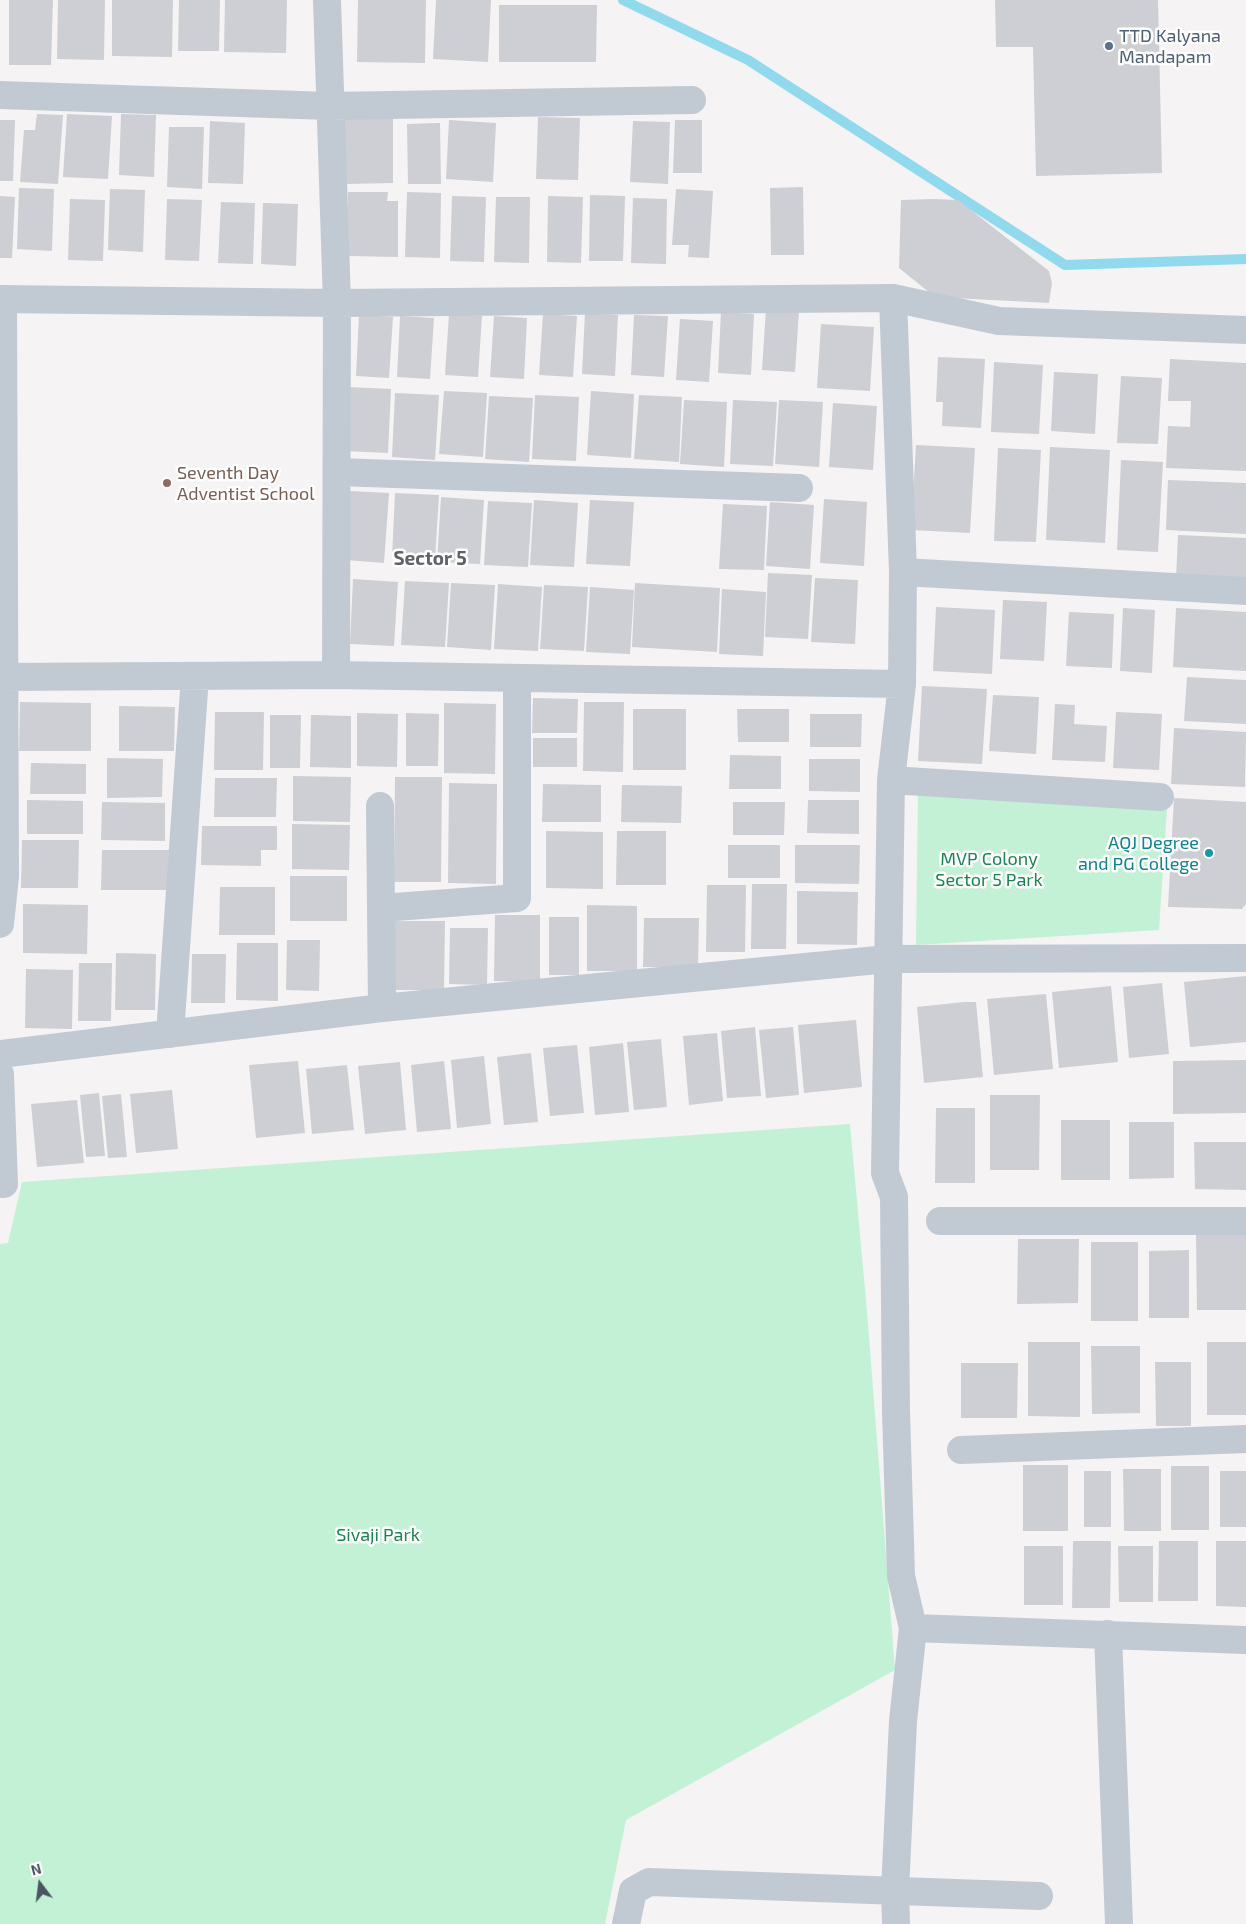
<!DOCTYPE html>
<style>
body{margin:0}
#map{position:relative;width:1246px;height:1924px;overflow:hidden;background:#f5f3f3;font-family:"Exo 2",sans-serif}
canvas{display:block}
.north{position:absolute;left:15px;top:1859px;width:50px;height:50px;-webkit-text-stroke:4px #fff;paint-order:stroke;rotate:345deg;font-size:14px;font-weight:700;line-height:20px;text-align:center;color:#4a5661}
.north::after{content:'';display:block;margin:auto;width:18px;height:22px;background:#4a5661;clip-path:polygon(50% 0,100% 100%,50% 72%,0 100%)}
</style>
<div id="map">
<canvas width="1246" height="1924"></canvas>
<div class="north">N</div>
</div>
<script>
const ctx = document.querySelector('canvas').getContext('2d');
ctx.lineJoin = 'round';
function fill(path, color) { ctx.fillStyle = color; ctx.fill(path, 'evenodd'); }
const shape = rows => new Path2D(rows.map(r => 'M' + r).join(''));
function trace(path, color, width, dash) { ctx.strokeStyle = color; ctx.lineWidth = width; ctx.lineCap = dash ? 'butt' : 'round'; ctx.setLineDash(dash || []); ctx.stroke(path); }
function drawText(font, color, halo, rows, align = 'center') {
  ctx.font = font + ' "Exo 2",sans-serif'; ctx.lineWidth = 5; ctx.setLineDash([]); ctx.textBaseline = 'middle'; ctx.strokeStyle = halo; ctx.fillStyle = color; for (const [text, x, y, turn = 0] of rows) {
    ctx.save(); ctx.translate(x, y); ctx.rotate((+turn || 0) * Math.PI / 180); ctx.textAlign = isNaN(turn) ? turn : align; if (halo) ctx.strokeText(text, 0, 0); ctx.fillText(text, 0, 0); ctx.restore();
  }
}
fill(shape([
 [918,792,1167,809,1159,930,916,945],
 [850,1124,867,1312,895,1670,626,1820,605,1924,0,1924,0,1244,8,1243,22,1182]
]), '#c3f1d5');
trace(shape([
 [623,0,748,60,1065,265,1246,259]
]), '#90daee', 10);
fill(shape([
 [9,0,53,0,51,65,9,65],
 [58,0,105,0,104,60,57,59],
 [112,0,173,0,172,57,112,56],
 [179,0,220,0,219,51,178,51],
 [225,0,287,0,286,53,224,52],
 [358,0,426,0,425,63,357,62],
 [436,0,491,0,488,62,433,59],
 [995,0,1158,0,1162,173,1036,176,1033,47,996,47],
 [499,5,597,5,596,62,499,62],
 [344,113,393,113,393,183,345,184],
 [37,114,63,115,58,184,20,182,24,130,35,130],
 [67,114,112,116,108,179,63,177],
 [121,114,156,115,154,177,119,175],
 [538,117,580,118,578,180,536,179],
 [0,120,15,120,13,181,0,181],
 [449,120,496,123,493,182,446,179],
 [675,120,702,120,702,173,673,173],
 [210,121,245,123,243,184,208,183],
 [633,121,670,122,668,184,630,182],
 [440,123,441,184,408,184,407,124],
 [169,127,204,127,202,189,167,187],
 [803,187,804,255,771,255,770,188],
 [19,188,54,189,52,251,17,249],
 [110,189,145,190,143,252,108,250],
 [676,189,713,191,709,258,688,257,689,245,672,245],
 [348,192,388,192,387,201,398,201,398,257,348,256],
 [407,192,441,193,440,258,405,257],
 [590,195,625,196,623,261,589,261],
 [0,196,15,197,12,258,0,258],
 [452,196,486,197,484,262,450,261],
 [548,196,583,197,581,263,547,262],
 [496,197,530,197,529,263,494,262],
 [633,198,667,199,666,264,631,263],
 [70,199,105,200,103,261,68,260],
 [167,199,202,200,199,261,165,260],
 [933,199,958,200,1049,271,1052,283,1049,303,935,297,899,268,901,200],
 [221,202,255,203,253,264,218,263],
 [263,203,298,204,296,266,261,264],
 [766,309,799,311,795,372,762,370],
 [721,312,754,314,751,375,718,373],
 [585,313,618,315,615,376,582,374],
 [449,314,482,316,478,377,445,375],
 [543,314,577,316,573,377,539,375],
 [359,315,393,317,389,378,356,376],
 [634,315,668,316,664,377,631,375],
 [400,316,434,318,430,379,397,377],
 [494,316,527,318,524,379,490,377],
 [680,319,713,321,709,382,676,380],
 [821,324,874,327,870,391,817,388],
 [938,357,985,359,981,428,942,426,943,402,936,402],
 [1170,359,1246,363,1246,471,1166,468,1168,426,1190,427,1191,401,1168,401],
 [994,362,1043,365,1039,434,991,432],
 [1054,372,1098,374,1095,434,1051,431],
 [1121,376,1162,378,1158,444,1117,443],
 [348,387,391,389,388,453,344,451],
 [444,391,487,393,483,457,439,454],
 [591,391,634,394,631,458,587,455],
 [395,393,439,395,435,460,392,457],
 [535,395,579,397,576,461,532,459],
 [639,395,682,397,679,462,634,459],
 [489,396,533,398,529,462,485,459],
 [684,400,727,402,724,467,680,464],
 [733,400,777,402,773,466,730,464],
 [779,400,823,402,819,467,775,464],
 [833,403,877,406,873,470,829,467],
 [916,445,975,448,970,533,911,530],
 [1050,447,1110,450,1105,543,1046,540],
 [998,448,1041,450,1036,542,994,541],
 [1121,460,1163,462,1158,552,1117,550],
 [1168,480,1246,483,1246,534,1166,530],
 [350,491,389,493,384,563,346,560],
 [395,493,439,495,435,559,392,557],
 [441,497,484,500,480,564,437,562],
 [824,499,867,502,864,566,820,563],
 [534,500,578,503,574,567,530,565],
 [590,500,634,502,630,566,586,564],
 [488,501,532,503,528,567,484,565],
 [770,502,814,505,810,569,766,566],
 [723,504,767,506,764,570,719,569],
 [1178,535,1246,538,1246,581,1176,578],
 [768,573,812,575,808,639,765,637],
 [815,578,858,580,855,644,811,642],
 [353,579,398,582,394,646,350,644],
 [405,581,449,583,445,647,401,645],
 [451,583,495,585,491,650,447,647],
 [635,583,720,588,717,652,632,647],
 [498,584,542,587,538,651,494,649],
 [544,585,588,587,584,651,540,649],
 [590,587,634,590,630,654,586,652],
 [722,589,766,592,763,656,719,654],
 [1003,600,1047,602,1044,661,1000,659],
 [936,607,995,610,992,674,933,671],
 [1123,608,1155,610,1152,673,1120,671],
 [1176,608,1246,612,1246,671,1173,667],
 [1069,612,1114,614,1112,668,1066,666],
 [1187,677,1246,680,1246,724,1184,721],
 [922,686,987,689,982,764,918,761],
 [993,695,1039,697,1036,754,989,751],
 [533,698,578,699,577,733,532,733],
 [20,702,91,703,91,751,19,751],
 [584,702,624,702,623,772,583,771],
 [444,703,496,704,495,774,444,773],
 [1055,704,1075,705,1074,724,1107,726,1105,762,1052,760],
 [119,706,175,707,174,751,119,751],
 [633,709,686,709,686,770,633,770],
 [737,709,789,709,789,742,738,742],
 [215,712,264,712,263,770,214,770],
 [1116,712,1162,714,1159,770,1113,768],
 [357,713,398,714,397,767,357,766],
 [406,713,439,714,438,766,406,766],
 [810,714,862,714,861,747,810,747],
 [270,715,301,715,300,768,270,768],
 [311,715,351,716,351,768,310,767],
 [1174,728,1246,732,1245,787,1171,784],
 [533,738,577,738,577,767,533,767],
 [730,755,781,756,781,789,729,789],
 [107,758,163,759,162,797,107,798],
 [809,759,860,759,860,792,809,791],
 [31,763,86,764,86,794,30,794],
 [293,776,351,777,350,822,293,821],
 [395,777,442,777,441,882,394,882],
 [215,778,277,778,276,817,214,817],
 [449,783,497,784,496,884,448,883],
 [543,784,601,785,601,822,542,822],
 [622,785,682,786,681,823,621,822],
 [1174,798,1246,802,1246,904,1242,909,1168,907],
 [27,800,83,801,83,834,27,834],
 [808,800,859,800,859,834,807,833],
 [102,802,165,803,165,841,101,840],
 [733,802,785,802,784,835,733,835],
 [292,824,350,825,349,870,292,869],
 [202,826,277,826,277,850,261,850,261,866,201,865],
 [546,831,603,832,603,889,546,888],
 [617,831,666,831,666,885,616,885],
 [22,840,79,840,78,888,21,888],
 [728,845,780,845,780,878,728,878],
 [795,845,860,845,859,884,795,883],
 [102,850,169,850,168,890,101,890],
 [290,876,347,876,347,921,290,921],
 [752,884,787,884,786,949,751,949],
 [707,885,746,885,745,952,706,952],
 [220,887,275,887,275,935,219,935],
 [797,891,858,892,857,945,797,944],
 [23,904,88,905,87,954,23,953],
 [587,905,637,906,637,971,587,971],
 [495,915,540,915,540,982,494,981],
 [549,917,579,917,579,975,549,975],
 [644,918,699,918,698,967,643,967],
 [393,921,445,921,444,990,392,990],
 [450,928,488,928,487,985,449,984],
 [287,940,320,940,319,991,286,990],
 [237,943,278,943,278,1001,236,1000],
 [116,953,156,954,155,1010,115,1010],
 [192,954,226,954,225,1003,191,1003],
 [79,963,112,963,111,1021,78,1021],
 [26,969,73,970,72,1029,25,1028],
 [1246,976,1246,1042,1190,1047,1184,982],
 [1162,983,1169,1054,1129,1058,1123,987],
 [1111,986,1118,1062,1059,1068,1052,992],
 [1046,994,1053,1069,994,1075,987,999],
 [964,1002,976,1002,983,1077,924,1083,917,1007],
 [856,1020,862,1087,804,1093,798,1025],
 [755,1027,761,1096,727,1098,721,1031],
 [793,1027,799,1095,766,1098,759,1030],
 [717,1033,723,1101,689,1105,683,1036],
 [661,1039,667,1107,634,1110,627,1042],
 [623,1043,629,1112,595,1115,589,1047],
 [577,1045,584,1113,550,1116,543,1048],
 [531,1053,538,1122,504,1125,497,1057],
 [484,1056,491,1124,457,1128,451,1060],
 [1246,1060,1246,1113,1173,1114,1173,1061],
 [298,1061,305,1133,256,1138,249,1065],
 [444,1061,451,1129,417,1132,411,1065],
 [400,1062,406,1130,365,1134,358,1066],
 [347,1065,354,1130,312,1134,306,1069],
 [172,1090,178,1149,136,1153,130,1094],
 [99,1093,105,1156,86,1157,80,1095],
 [121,1094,127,1157,108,1158,102,1096],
 [990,1095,1040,1095,1039,1170,990,1170],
 [77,1100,84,1163,37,1167,31,1104],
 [936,1108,975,1108,975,1183,935,1183],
 [1061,1120,1110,1120,1110,1180,1061,1180],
 [1129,1122,1174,1122,1174,1178,1129,1179],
 [1194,1142,1246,1142,1246,1190,1195,1189],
 [1196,1232,1246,1232,1246,1310,1197,1310],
 [1018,1239,1079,1239,1078,1303,1017,1304],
 [1091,1242,1138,1242,1138,1321,1091,1321],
 [1189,1250,1189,1318,1149,1318,1149,1251],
 [1028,1342,1080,1342,1080,1417,1028,1416],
 [1207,1342,1246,1342,1246,1415,1207,1415],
 [1091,1346,1140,1346,1140,1413,1092,1414],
 [1155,1362,1191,1362,1191,1426,1156,1426],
 [961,1363,1018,1363,1017,1418,961,1418],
 [1023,1465,1068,1465,1068,1531,1023,1531],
 [1171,1466,1209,1466,1209,1530,1171,1530],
 [1123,1469,1161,1469,1161,1531,1124,1531],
 [1084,1471,1111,1471,1111,1527,1084,1527],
 [1220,1471,1246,1471,1246,1527,1220,1527],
 [1073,1541,1111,1541,1110,1608,1072,1608],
 [1159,1541,1198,1541,1198,1601,1158,1601],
 [1216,1541,1246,1541,1246,1607,1216,1606],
 [1024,1546,1063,1546,1063,1605,1024,1605],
 [1118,1546,1153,1546,1153,1602,1119,1602]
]), '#cdcfd5');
trace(shape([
 [0,95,330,106,692,100],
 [893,298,999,321,1246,330],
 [0,299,337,303,893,298,903,572,902,684,336,675,337,303,327,0],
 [337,472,799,488],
 [903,572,1246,591],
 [0,677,336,675],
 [891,780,1160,797],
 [380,806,382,1008],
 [381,908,517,898,517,678],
 [0,924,5,876,3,299],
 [170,1034,195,676],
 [0,1054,382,1008,888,959,1246,958],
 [0,1074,4,1184,0,1184],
 [940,1221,1246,1221],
 [961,1450,1246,1439],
 [913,1628,1246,1640],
 [1108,1634,1119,1924],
 [626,1924,633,1891,649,1882,1039,1896],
 [896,1924,895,1891,903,1721,913,1628,901,1576,896,1411,894,1197,885,1173,891,780,902,684]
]), '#c1cad2', 28);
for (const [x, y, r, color] of [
 [1109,46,5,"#5c6f8a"],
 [167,483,5,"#8d6e63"],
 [1209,853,5,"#0f9aa8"]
]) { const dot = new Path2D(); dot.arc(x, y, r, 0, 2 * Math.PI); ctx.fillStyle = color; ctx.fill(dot); trace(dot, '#fff', 2); }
drawText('18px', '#4e5e75', '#fff', [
 ["TTD Kalyana",1119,36],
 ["Mandapam",1119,57]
], 'left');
drawText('18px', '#785e54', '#fff', [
 ["Seventh Day",177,473],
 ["Adventist School",177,494]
], 'left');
drawText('18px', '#0d838f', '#fff', [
 ["AQJ Degree",1199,843],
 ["and PG College",1199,864]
], 'right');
drawText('18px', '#17864f', '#fff', [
 ["MVP Colony",989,859],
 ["Sector 5 Park",989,880],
 ["Sivaji Park",378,1535]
]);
drawText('bold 19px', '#5f6368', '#fff', [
 ["Sector 5",430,559]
]);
</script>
